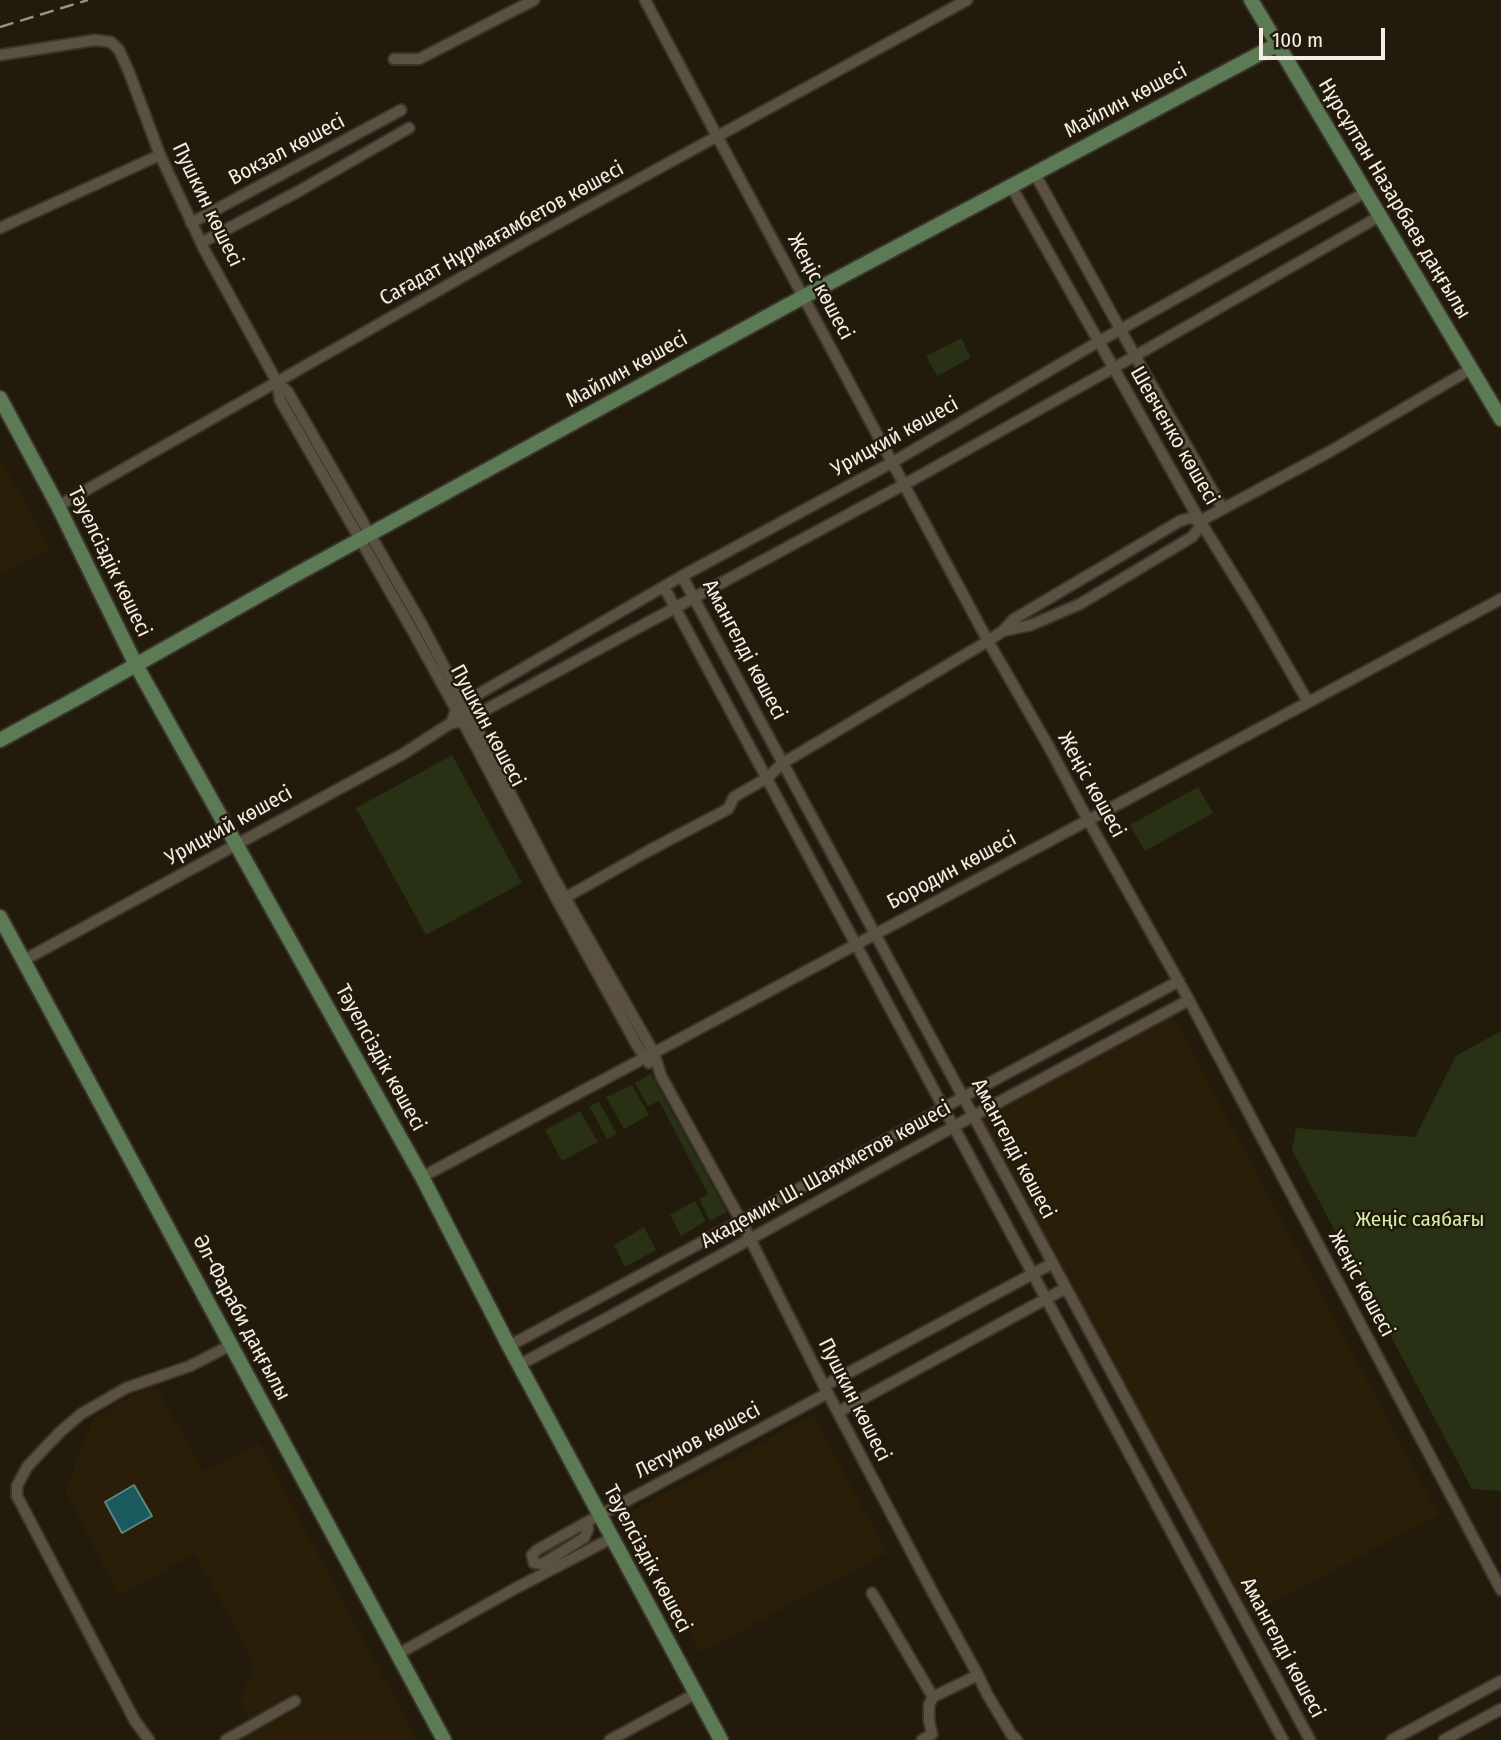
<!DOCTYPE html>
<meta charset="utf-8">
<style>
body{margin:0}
#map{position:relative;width:1501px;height:1740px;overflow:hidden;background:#221a0a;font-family:"Fira Sans Condensed",sans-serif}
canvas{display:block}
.scale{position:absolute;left:1259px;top:28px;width:126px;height:32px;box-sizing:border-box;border:4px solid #f4eee4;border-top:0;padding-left:9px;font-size:21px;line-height:24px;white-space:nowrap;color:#f4eee4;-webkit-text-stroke:5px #221a0a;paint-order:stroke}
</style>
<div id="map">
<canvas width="1501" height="1740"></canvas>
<div class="scale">100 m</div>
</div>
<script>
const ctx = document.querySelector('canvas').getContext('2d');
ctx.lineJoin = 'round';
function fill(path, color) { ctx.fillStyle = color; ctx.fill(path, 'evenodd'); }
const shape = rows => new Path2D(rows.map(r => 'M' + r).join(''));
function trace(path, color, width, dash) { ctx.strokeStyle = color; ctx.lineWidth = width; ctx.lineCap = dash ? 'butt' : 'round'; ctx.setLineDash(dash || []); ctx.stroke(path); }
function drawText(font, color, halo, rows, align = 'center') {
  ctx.font = font + ' "Fira Sans Condensed",sans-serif'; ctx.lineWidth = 5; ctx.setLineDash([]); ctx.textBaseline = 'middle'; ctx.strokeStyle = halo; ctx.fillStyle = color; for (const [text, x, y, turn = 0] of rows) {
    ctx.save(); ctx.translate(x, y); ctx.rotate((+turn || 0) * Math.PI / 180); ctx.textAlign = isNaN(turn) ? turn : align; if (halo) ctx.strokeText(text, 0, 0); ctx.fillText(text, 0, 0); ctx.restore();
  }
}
fill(shape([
 [0,458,50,548,0,575],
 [1173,1016,1439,1515,1247,1616,982,1117],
 [155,1384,203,1472,259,1443,417,1740,235,1740,253,1730,240,1699,255,1664,195,1554,119,1596,65,1491,94,1417],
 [813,1415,887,1553,701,1652,627,1514]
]), '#2a1e08');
fill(shape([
 [961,338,971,358,937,376,926,356],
 [452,755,522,883,426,935,356,808],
 [1198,787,1213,813,1145,851,1130,825],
 [1501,1031,1501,1491,1472,1489,1292,1150,1296,1128,1415,1137,1456,1056],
 [651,1074,727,1212,710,1221,699,1199,708,1194,659,1101,648,1106,635,1083],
 [632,1085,649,1115,624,1129,606,1097],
 [599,1102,617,1134,607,1139,589,1106],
 [580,1111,598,1142,562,1161,545,1130],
 [695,1201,706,1221,681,1236,670,1215],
 [644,1227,656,1250,625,1267,614,1245]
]), '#283113');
const water = shape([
 [134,1485,152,1516,122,1533,105,1502,134,1485]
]);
fill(water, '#1a595d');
trace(water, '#5b8686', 2);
const minor = shape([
 [645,0,717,136,988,641,1049,747,1088,820,1189,1000,1501,1590],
 [0,55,95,40,111,42,119,50,129,72,160,155,204,249,277,382,288,392,421,623,471,717,554,878,654,1053,661,1076,741,1221,824,1386,933,1593,978,1675,987,1694,1011,1734,1017,1740],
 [394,59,419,59,534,0],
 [1035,174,1135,356,1223,509],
 [1011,186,1200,521,1255,610,1308,702],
 [191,223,401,110],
 [0,228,160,155],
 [201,243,299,191,409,128],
 [277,382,280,400,411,628,463,722,558,902,638,1047,649,1063],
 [58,506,529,239,967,0],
 [1200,521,1329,452,1471,369],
 [682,576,1310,1740],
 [664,587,1283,1740],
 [1003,631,1031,625,1080,604,1192,537,1199,528,1200,521],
 [451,723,456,710,463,703,682,576,893,462,1098,342,1366,192],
 [561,900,650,850,728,809,734,797,767,778,783,763,988,641,1003,631,1014,619,1180,521,1190,518,1200,521],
 [24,960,403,754,451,723,463,722,905,484,1135,356,1380,216],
 [422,1177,1501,599],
 [509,1346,741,1221,963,1097,1179,981],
 [519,1365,609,1317,962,1122,1189,1000],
 [824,1386,1053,1263],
 [838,1412,1066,1288],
 [587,1522,588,1529,584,1538,542,1564,534,1563,532,1555,537,1550,587,1522,600,1515,828,1393],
 [872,1593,933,1697,978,1675],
 [398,1654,516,1588,612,1538],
 [149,1740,135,1721,17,1496,17,1486,27,1467,41,1452,60,1432,81,1414,126,1388,190,1366,231,1345],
 [226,1740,295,1701],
 [610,1740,695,1694],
 [922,1740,932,1734,929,1721,929,1705,933,1697],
 [1392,1740,1501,1681],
 [1444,1740,1501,1709]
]);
const major = shape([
 [1251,0,1501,419],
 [0,398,58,506,136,665,422,1177,509,1346,721,1740],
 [0,740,79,697,297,574,803,297,1278,44],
 [0,917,444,1740]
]);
trace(minor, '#3a342e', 14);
trace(major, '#3a342e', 18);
trace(minor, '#5b5140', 10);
trace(major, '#5c7a53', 14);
trace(shape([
 [0,27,88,0]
]), '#999285', 2.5, [14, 7]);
drawText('21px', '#f4eee4', '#221a0a', [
 ["Майлин көшесі",1126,101,-28],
 ["Вокзал көшесі",287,150,-28],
 ["Нұрсұлтан Назарбаев даңғылы",1394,199,59],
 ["Пушкин көшесі",207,205,64],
 ["Сағадат Нұрмағамбетов көшесі",502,234,-29],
 ["Жеңіс көшесі",820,287,62],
 ["Майлин көшесі",627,370,-29],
 ["Шевченко көшесі",1174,436,60],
 ["Урицкий көшесі",895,437,-29],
 ["Тәуелсіздік көшесі",109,562,64],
 ["Амангелді көшесі",744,650,62],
 ["Пушкин көшесі",487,726,62],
 ["Жеңіс көшесі",1091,785,61],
 ["Урицкий көшесі",229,826,-29],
 ["Бородин көшесі",952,871,-28],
 ["Тәуелсіздік көшесі",380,1058,61],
 ["Амангелді көшесі",1013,1149,62],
 ["Академик Ш. Шаяхметов көшесі",826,1175,-29],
 ["Жеңіс көшесі",1361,1284,62],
 ["Әл-Фараби даңғылы",241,1318,62],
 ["Пушкин көшесі",854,1400,63],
 ["Летунов көшесі",698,1441,-28],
 ["Тәуелсіздік көшесі",647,1559,62],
 ["Амангелді көшесі",1282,1648,62]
]);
drawText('21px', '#d5eda9', '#221a0a', [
 ["Жеңіс саябағы",1420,1220]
]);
</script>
